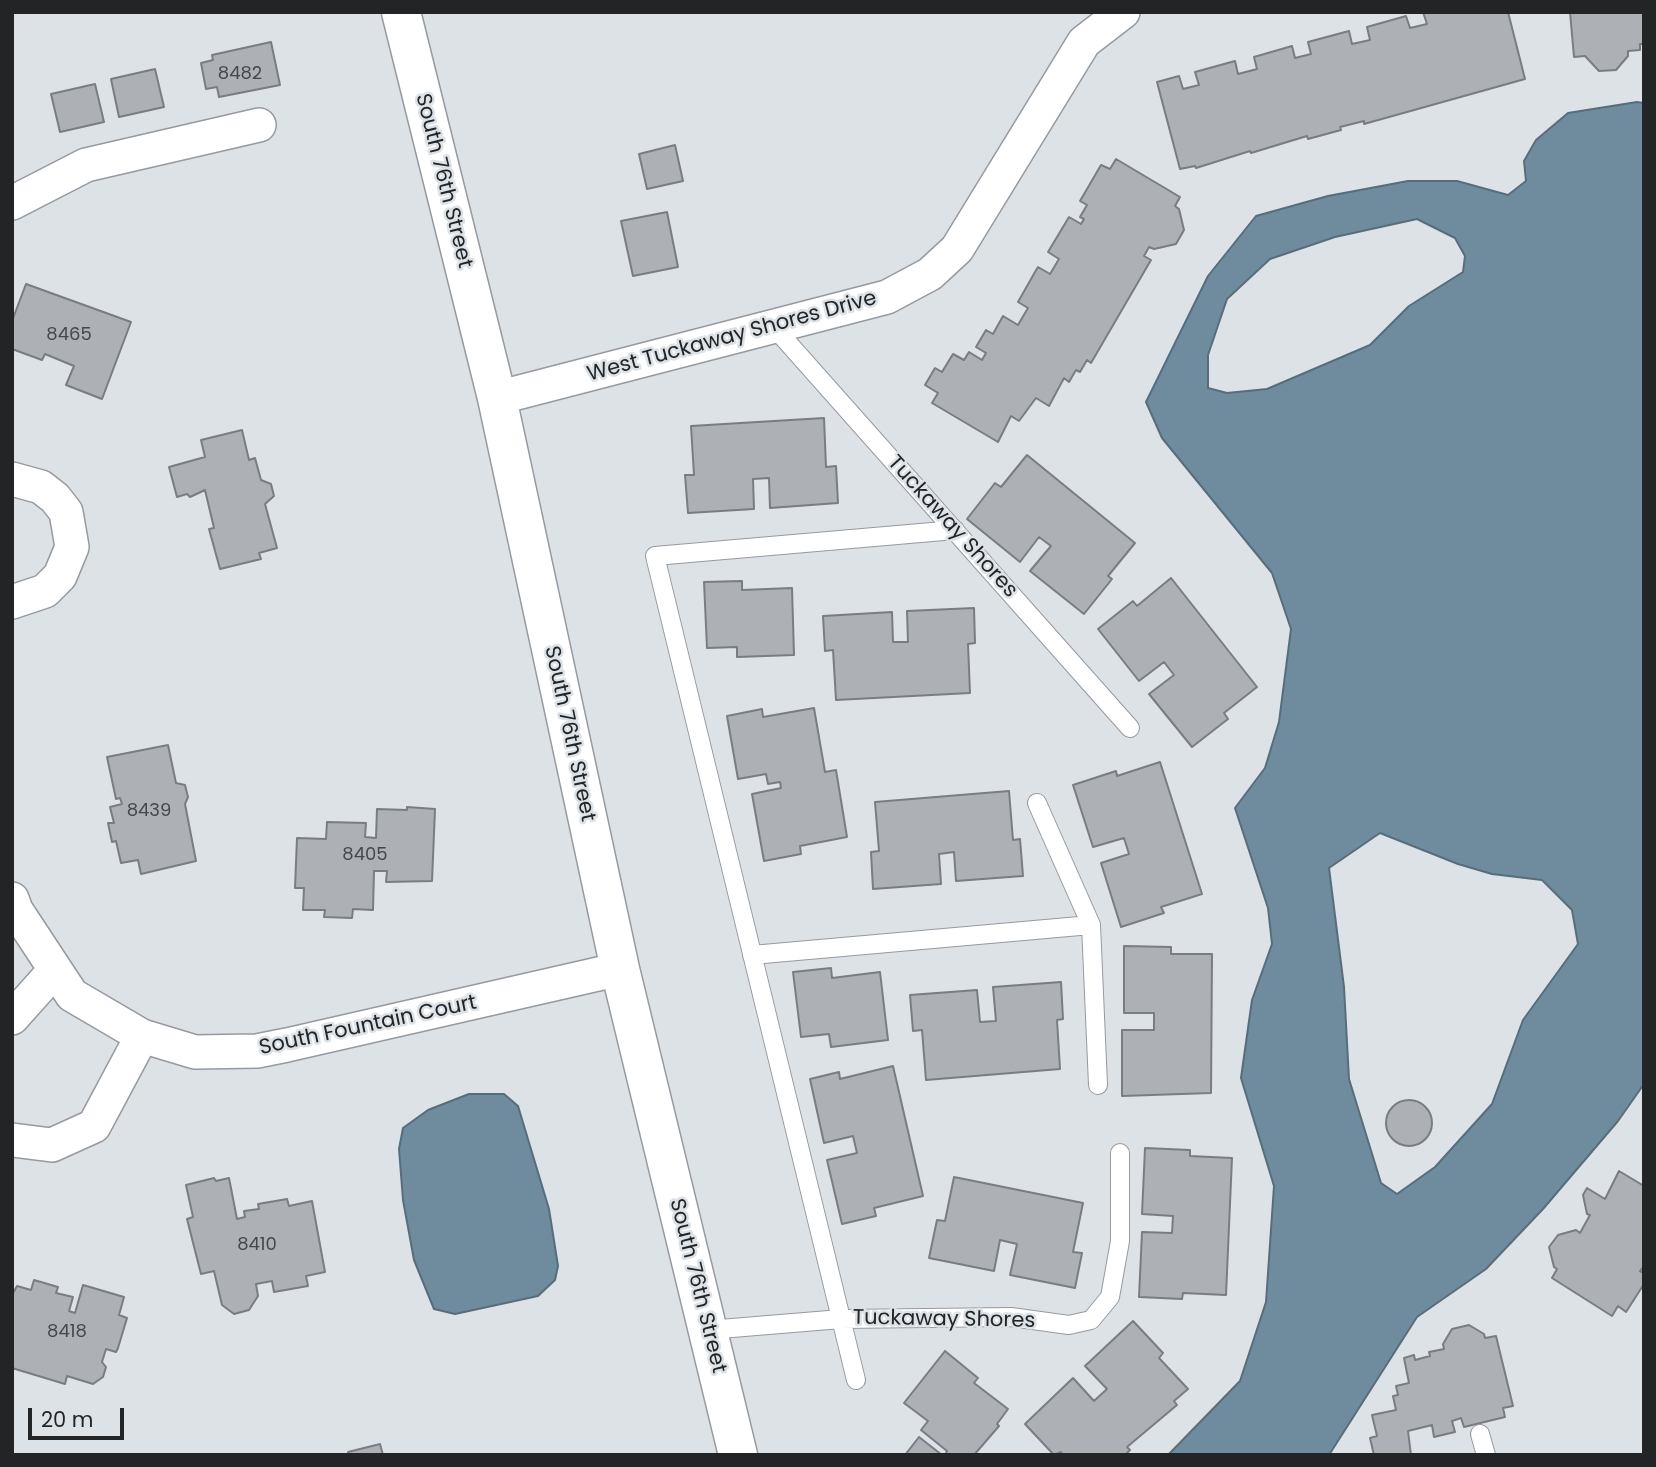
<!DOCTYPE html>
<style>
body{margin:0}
#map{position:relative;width:1656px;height:1467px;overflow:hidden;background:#dde2e7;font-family:Poppins,sans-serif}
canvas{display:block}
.frame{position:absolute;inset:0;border:14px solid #222426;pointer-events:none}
.scale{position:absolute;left:28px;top:1408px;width:96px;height:32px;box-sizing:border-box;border:4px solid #222426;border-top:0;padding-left:9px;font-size:21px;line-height:24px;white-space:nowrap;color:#222426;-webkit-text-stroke:5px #dde2e7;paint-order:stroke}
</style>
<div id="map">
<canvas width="1656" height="1467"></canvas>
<div class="frame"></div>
<div class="scale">20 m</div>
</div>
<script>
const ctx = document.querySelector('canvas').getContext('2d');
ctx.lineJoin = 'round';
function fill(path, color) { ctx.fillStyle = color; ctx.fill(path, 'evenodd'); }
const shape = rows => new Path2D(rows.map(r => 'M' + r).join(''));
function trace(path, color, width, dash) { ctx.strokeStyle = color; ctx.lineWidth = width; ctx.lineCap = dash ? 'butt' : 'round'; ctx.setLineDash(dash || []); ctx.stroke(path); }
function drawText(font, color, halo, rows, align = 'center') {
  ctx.font = font + ' Poppins,sans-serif'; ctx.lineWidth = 5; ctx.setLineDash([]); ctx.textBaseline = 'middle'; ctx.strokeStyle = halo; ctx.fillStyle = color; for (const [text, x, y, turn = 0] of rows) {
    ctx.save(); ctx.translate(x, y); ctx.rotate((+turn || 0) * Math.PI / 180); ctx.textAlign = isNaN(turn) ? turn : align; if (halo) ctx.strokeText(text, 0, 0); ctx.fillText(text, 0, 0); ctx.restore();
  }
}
const water = shape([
 [1637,102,1644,103,1644,1084,1618,1121,1543,1209,1486,1269,1417,1317,1329,1455,1168,1455,1240,1381,1266,1302,1274,1186,1241,1078,1252,1000,1272,944,1268,908,1235,808,1265,768,1279,722,1291,629,1272,573,1162,438,1146,402,1208,276,1256,216,1328,196,1408,181,1457,181,1508,195,1526,181,1524,161,1536,140,1568,113,1637,102],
 [1417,219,1455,238,1465,256,1463,272,1409,306,1370,345,1267,389,1227,393,1208,388,1208,355,1227,299,1270,259,1335,237,1417,219],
 [1380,833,1458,864,1492,874,1542,880,1572,910,1578,944,1523,1020,1492,1104,1435,1167,1397,1194,1381,1183,1349,1079,1344,987,1329,868,1380,833],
 [469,1094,504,1094,518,1106,549,1209,558,1266,555,1280,538,1296,455,1314,434,1309,414,1260,403,1200,399,1149,403,1128,428,1110,469,1094]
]);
fill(water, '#6f8c9f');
trace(water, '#586d7b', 2);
const building = shape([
 [1423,12,1508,12,1525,79,1364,124,1364,121,1340,127,1341,130,1308,139,1307,136,1251,153,1250,151,1196,168,1195,166,1180,169,1157,82,1179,76,1183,89,1199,85,1195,72,1235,61,1238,74,1257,69,1254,57,1292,46,1295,58,1311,54,1308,42,1349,31,1352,44,1370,40,1367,27,1406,16,1410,28,1427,24,1423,12],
 [1570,12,1644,12,1644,44,1640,44,1640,50,1628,51,1628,56,1616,70,1599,71,1585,56,1574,57,1570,12],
 [271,42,280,85,219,97,217,87,206,89,201,63,213,60,212,55,271,42],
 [155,69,164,107,119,117,111,79,155,69],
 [95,84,104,122,60,132,51,94,95,84],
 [675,145,683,181,647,189,639,154,675,145],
 [1116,159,1180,197,1175,206,1179,209,1184,230,1176,244,1154,249,1149,247,1144,256,1151,260,1091,363,1087,360,1080,372,1076,370,1069,382,1064,378,1049,406,1036,398,1019,421,1011,416,998,442,932,403,938,393,925,385,935,368,942,372,953,354,964,360,969,352,982,360,986,353,976,347,986,330,993,334,1003,316,1018,325,1028,308,1018,302,1035,272,1038,267,1050,274,1059,259,1048,252,1069,217,1081,224,1084,219,1080,217,1087,205,1080,201,1101,165,1110,169,1116,159],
 [667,212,678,267,633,276,621,221,667,212],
 [26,284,131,322,102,399,66,385,74,366,45,354,42,360,12,349,12,321,26,284],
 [824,418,826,467,836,466,838,503,770,508,769,478,753,479,754,509,688,513,685,475,694,475,691,426,824,418],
 [242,430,249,460,255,458,261,480,271,484,274,496,265,504,277,548,259,553,261,559,220,569,209,529,214,528,205,490,190,497,187,494,177,497,169,467,205,457,201,440,242,430],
 [1027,455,1135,543,1108,576,1112,579,1084,614,1030,571,1051,546,1039,537,1020,562,967,519,995,483,1001,487,1027,455],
 [1171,578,1257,687,1224,713,1228,719,1192,747,1149,694,1174,675,1164,662,1139,681,1098,629,1133,601,1137,606,1171,578],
 [742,581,742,590,792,588,794,655,737,657,737,647,707,648,704,582,742,581],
 [974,608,975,643,968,644,970,693,836,700,833,650,825,651,823,616,892,612,893,642,908,642,907,611,974,608],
 [814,708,825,772,836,770,847,837,800,846,801,854,764,861,752,794,781,788,780,782,768,784,766,774,738,779,727,716,762,709,763,717,814,708],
 [168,745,176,783,185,785,188,797,185,804,196,861,141,874,138,860,121,863,116,841,112,842,108,823,114,823,110,807,122,804,120,798,116,799,107,757,168,745],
 [1160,762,1202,894,1161,907,1164,913,1121,927,1101,863,1129,854,1124,838,1093,847,1073,785,1116,771,1117,776,1160,762],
 [1009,791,1013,840,1020,839,1023,876,956,881,954,852,939,854,941,884,873,889,871,852,879,851,875,802,1009,791],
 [407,807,435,809,432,881,386,882,387,871,374,871,373,910,353,909,352,918,324,917,325,910,303,910,304,888,295,888,297,838,326,839,327,822,366,823,365,837,376,838,377,809,407,810,407,807],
 [1124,946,1171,947,1171,954,1212,954,1211,1093,1122,1096,1122,1030,1154,1030,1154,1013,1124,1013,1124,946],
 [831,968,832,978,880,972,888,1040,831,1047,829,1034,801,1037,793,972,831,968],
 [1061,982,1063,1019,1057,1020,1060,1069,926,1080,922,1030,913,1031,910,995,977,990,980,1022,996,1021,993,987,1061,982],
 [893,1066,923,1196,874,1208,876,1216,842,1224,827,1160,857,1153,853,1136,824,1143,810,1079,839,1072,840,1079,893,1066],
 '1386 1123a23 23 0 1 1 46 0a23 23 0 1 1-46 0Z',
 [1145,1148,1190,1150,1190,1156,1232,1158,1226,1295,1183,1293,1182,1299,1139,1297,1142,1232,1172,1233,1173,1216,1142,1214,1145,1148],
 [1619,1171,1644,1186,1644,1266,1640,1271,1644,1273,1644,1284,1626,1312,1618,1306,1612,1316,1552,1278,1557,1269,1554,1267,1549,1247,1558,1235,1576,1230,1580,1233,1590,1215,1587,1214,1583,1195,1587,1188,1605,1199,1619,1171],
 [954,1177,1083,1203,1073,1252,1082,1253,1075,1288,1010,1275,1017,1244,1000,1240,994,1271,929,1258,937,1220,945,1221,954,1177],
 [214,1178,216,1181,229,1178,237,1219,245,1217,244,1211,259,1209,258,1204,287,1199,289,1206,312,1201,325,1272,306,1276,308,1286,274,1292,272,1281,256,1284,258,1296,249,1310,234,1314,222,1305,214,1271,201,1274,187,1219,193,1217,186,1185,214,1178],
 [34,1280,58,1287,56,1293,73,1297,69,1311,75,1313,83,1285,124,1297,119,1315,127,1318,118,1348,116,1352,106,1349,102,1362,106,1367,103,1377,93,1384,67,1376,65,1384,12,1368,12,1295,17,1286,31,1290,34,1280],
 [1133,1321,1163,1353,1159,1358,1188,1389,1174,1401,1177,1405,1127,1447,1130,1450,1125,1455,1063,1455,1061,1452,1054,1455,1025,1424,1073,1378,1094,1401,1107,1389,1085,1366,1133,1321],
 [1469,1325,1484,1334,1485,1338,1496,1336,1513,1406,1503,1408,1505,1417,1464,1427,1461,1418,1452,1421,1455,1432,1434,1437,1432,1425,1408,1431,1411,1455,1374,1455,1370,1438,1377,1436,1372,1415,1396,1410,1393,1396,1398,1395,1396,1386,1409,1383,1404,1358,1414,1355,1415,1360,1430,1356,1429,1352,1444,1349,1443,1344,1452,1329,1469,1325],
 [945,1351,978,1378,974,1383,1008,1409,997,1424,999,1426,974,1455,945,1455,947,1451,921,1430,928,1421,904,1403,945,1351],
 [919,1437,942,1455,905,1455,919,1437],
 [380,1444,383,1455,349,1455,348,1452,380,1444]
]);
fill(building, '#adb1b6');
trace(building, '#797d83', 2);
const lane = shape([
 [773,326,1130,728],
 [1037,803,1091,925,1098,1085],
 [752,955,1091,925],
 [708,1330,841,1319,1011,1317,1069,1325,1091,1320,1110,1297,1120,1241,1120,1153],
 [856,1380,655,556,955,530],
 [1480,1434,1486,1455]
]);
const street = shape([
 [12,203,86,165,259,125],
 [497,398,887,297,930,274,957,249,1084,42,1123,12],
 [12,479,41,487,55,498,66,512,72,547,60,576,45,591,12,602],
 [12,899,16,910,72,995,142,1036,195,1052,257,1051,287,1045,620,969],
 [12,1018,55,970],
 [12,1140,52,1145,94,1126,142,1036]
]);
const secondary = shape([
 [401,12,497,398,620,969,738,1455]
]);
trace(lane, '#969aa0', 20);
trace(street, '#969aa0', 36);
trace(secondary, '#969aa0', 41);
trace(lane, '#fff', 18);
trace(street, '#fff', 33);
trace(secondary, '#fff', 38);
drawText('18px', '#45474a', null, [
 ["8482",240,74],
 ["8465",69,335],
 ["8439",149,811],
 ["8405",365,855],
 ["8410",257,1245],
 ["8418",67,1332]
]);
drawText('21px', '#222426', '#dde2e7', [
 ["South 76th Street",443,181,76],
 ["West Tuckaway Shores Drive",732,337,-15],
 ["Tuckaway Shores",952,527,48],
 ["South 76th Street",569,734,78],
 ["South Fountain Court",368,1026,-12],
 ["South 76th Street",697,1286,76],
 ["Tuckaway Shores",944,1320,1]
]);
</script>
